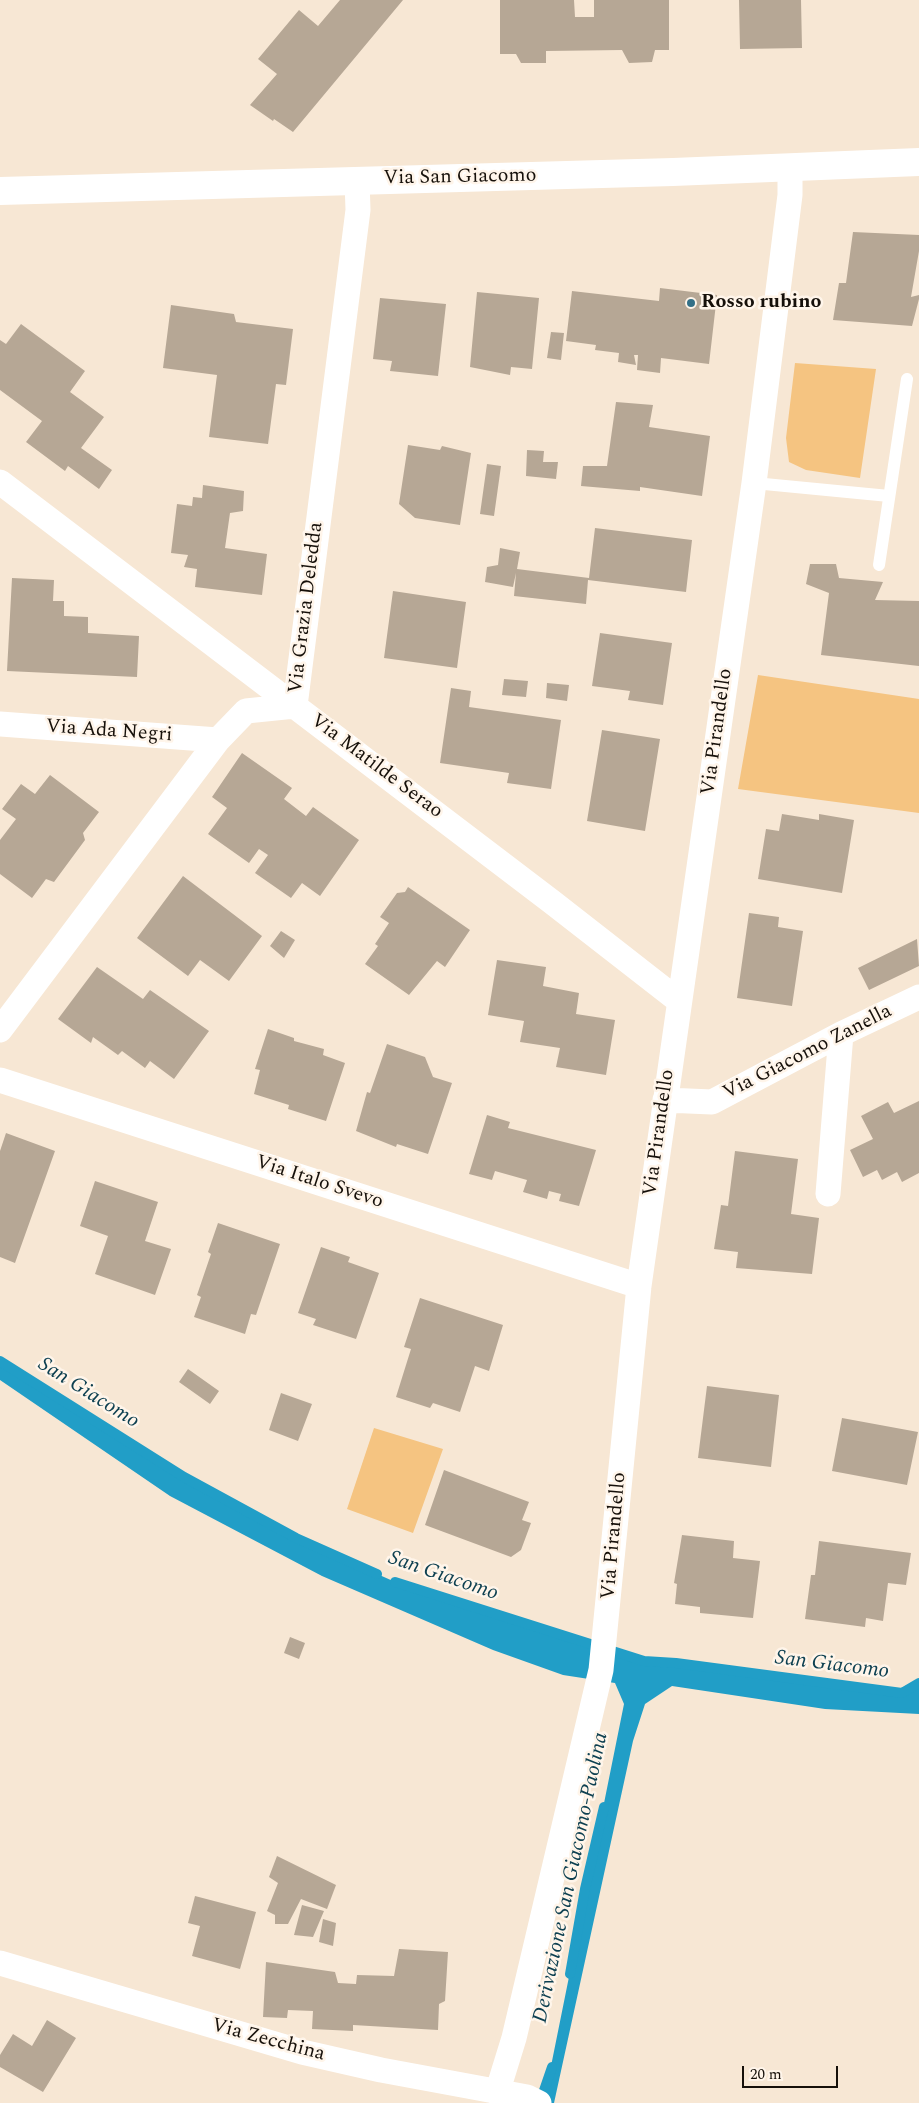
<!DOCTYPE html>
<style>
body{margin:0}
#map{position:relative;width:919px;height:2103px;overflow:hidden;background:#f7e7d4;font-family:Spectral,serif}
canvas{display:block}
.scale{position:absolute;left:742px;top:2066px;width:96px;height:22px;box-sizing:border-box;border:2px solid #16100a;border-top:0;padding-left:6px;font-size:15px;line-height:18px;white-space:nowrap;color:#16100a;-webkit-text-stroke:4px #fff5ea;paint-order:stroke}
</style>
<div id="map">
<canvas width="919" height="2103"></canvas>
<div class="scale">20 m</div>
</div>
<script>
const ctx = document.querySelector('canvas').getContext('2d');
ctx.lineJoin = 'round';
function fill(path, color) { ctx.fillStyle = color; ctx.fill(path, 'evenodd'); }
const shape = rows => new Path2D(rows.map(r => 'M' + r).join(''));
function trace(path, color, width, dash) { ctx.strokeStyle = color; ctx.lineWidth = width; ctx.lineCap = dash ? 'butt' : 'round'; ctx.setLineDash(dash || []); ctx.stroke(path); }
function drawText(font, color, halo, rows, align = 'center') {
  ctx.font = font + ' Spectral,serif'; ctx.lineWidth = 5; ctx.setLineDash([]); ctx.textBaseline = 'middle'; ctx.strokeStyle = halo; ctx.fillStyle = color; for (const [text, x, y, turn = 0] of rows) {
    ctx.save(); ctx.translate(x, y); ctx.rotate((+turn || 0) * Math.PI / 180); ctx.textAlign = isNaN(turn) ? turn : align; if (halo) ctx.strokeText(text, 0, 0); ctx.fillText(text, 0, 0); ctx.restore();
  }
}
fill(shape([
 [795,363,876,369,860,478,806,470,789,462,786,438],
 [758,675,919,699,919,813,738,789],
 [374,1428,443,1449,413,1533,347,1509]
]), '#f5c481');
fill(shape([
 [0,1361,184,1477,296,1538,402,1585,644,1661,676,1663,894,1692,919,1679,919,1714,825,1709,672,1686,645,1704,633,1741,554,2103,539,2103,549,2076,624,1704,615,1683,563,1675,493,1650,322,1576,170,1496,0,1380]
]), '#219ec7');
trace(shape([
 [0,1361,184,1477,296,1538,377,1574],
 [395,1582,644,1661,676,1663,902,1693,919,1683],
 [570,1974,585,1889,604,1807],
 [540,2102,552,2067]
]), '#219ec7', 10);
fill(shape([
 [340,0,403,0,293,132,274,119,273,121,250,105,277,74,258,59,299,10,318,26],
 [500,0,574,0,575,17,594,17,594,0,669,0,669,50,655,50,652,62,629,63,622,50,546,51,546,63,521,63,516,54,500,54],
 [739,0,801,0,802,48,740,49],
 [853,232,919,235,919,251,911,297,919,295,919,299,912,326,833,320,839,283,846,283],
 [660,288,717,295,709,364,661,358,660,373,637,370,638,355,634,355,636,365,618,362,619,353,595,350,596,345,566,341,572,291,659,301],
 [477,292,539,298,532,369,511,367,510,375,470,367],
 [380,298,446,304,438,376,390,371,392,361,373,359],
 [171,305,234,314,236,322,293,329,286,385,276,384,268,444,209,437,217,375,163,368],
 [21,324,85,371,70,392,104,417,81,448,112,470,99,489,68,466,65,471,26,442,42,421,0,390,0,340,6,344],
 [551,332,564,333,561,360,547,358],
 [616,402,653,405,649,427,710,436,702,496,640,487,640,491,581,486,583,466,607,466],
 [408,445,440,450,442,446,471,453,460,525,415,518,399,504],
 [527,450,544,451,543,462,558,462,556,479,526,476],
 [487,464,501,466,494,516,480,514],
 [203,485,244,491,243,511,230,513,225,548,267,554,262,595,195,587,197,569,184,567,188,555,171,553,177,504,192,506,193,497,202,498],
 [595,528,692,540,686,592,588,580,586,604,514,596,516,573,513,587,485,582,487,567,498,565,500,548,520,552,517,569,589,578],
 [810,564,836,564,839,578,883,582,875,600,919,601,919,666,821,655,829,593,806,584],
 [12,578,54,580,53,601,64,601,64,616,88,617,88,633,139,636,137,677,7,671],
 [393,591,466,602,457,668,384,658],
 [600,633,672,643,663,705,628,700,630,691,592,686],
 [504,679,528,681,526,697,502,695],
 [547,683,569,685,567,701,546,698],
 [451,688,471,691,469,707,561,720,551,789,507,783,509,773,440,763],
 [602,730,660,739,645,831,587,821],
 [242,753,292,788,284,799,306,816,313,807,359,840,320,896,302,883,291,898,255,873,268,855,259,849,249,863,208,834,227,808,212,797],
 [50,775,99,812,83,833,85,840,54,882,46,879,32,898,0,874,0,840,16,819,2,809,21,784,35,794],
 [782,814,819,820,819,814,854,820,842,893,758,879,766,829,779,831],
 [183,876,262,936,229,981,200,960,188,976,137,938],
 [408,887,470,930,445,967,437,961,409,995,365,964,378,946,375,944,389,923,380,917,397,893,405,892],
 [749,913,779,917,778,927,803,931,792,1006,737,998],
 [281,931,295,940,284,958,270,946],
 [917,939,919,966,869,990,858,968],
 [497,960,546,967,543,986,579,993,576,1014,615,1020,606,1075,556,1067,560,1048,520,1042,524,1021,488,1015],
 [97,967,143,999,150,990,209,1031,174,1079,150,1061,145,1068,122,1051,118,1055,93,1037,91,1043,58,1019],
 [268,1029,294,1038,294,1041,324,1049,323,1055,345,1063,326,1121,288,1109,289,1105,254,1094,260,1070,255,1069],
 [387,1044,425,1057,433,1077,452,1083,428,1154,397,1144,396,1147,356,1131,367,1092,370,1093],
 [919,1101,919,1173,902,1182,897,1172,882,1180,877,1170,863,1177,850,1150,873,1139,861,1116,888,1102,894,1113],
 [487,1115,510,1122,508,1128,596,1150,579,1206,559,1201,561,1194,549,1191,547,1199,523,1192,527,1180,495,1171,492,1180,469,1174],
 [6,1133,55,1151,15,1263,0,1257,0,1151],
 [735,1151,798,1159,791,1214,819,1218,812,1274,736,1268,738,1252,714,1249,721,1205,728,1206],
 [95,1181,158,1202,145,1241,171,1249,155,1295,95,1274,108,1236,80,1226],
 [218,1223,280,1244,256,1315,251,1314,245,1334,194,1317,201,1297,197,1295,211,1254,208,1252],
 [321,1247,350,1257,348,1262,379,1273,356,1339,313,1325,316,1319,298,1313],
 [420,1298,503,1325,489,1371,475,1366,460,1412,433,1403,430,1408,396,1397,411,1349,404,1347],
 [188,1369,219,1391,210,1404,179,1382],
 [707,1386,779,1395,771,1467,698,1458],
 [281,1393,312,1404,298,1441,269,1430],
 [842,1418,918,1432,907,1485,832,1471],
 [444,1470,529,1502,522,1520,531,1523,521,1550,511,1557,425,1525],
 [682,1535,734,1541,733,1558,760,1561,753,1618,700,1613,700,1607,675,1604,677,1584,674,1583],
 [819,1541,911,1553,906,1585,888,1583,883,1621,866,1618,865,1627,805,1619,811,1575,815,1575],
 [290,1637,305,1643,299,1659,284,1653],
 [277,1856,336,1885,327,1909,301,1899,288,1924,275,1924,275,1915,267,1911,278,1883,269,1877],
 [195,1896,256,1912,240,1969,192,1956,200,1926,188,1923],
 [302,1905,324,1911,313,1937,294,1935],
 [323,1919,336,1923,333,1946,319,1942],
 [399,1949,448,1952,445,2001,439,2004,438,2030,353,2025,353,2031,312,2029,313,2011,288,2010,287,2018,263,2017,266,1962,335,1972,338,1983,356,1984,357,1975,394,1976],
 [47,2020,76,2038,43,2092,0,2067,0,2055,13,2034,32,2046]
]), '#b6a795');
trace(shape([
 [754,483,889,496],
 [879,565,907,379]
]), '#fff', 12);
trace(shape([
 [0,482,552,902,679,1001],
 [0,724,218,740],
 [0,1030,218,740,246,711,295,706,358,210,357,180],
 [0,1080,639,1286],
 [665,1100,712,1102,841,1034,919,997],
 [828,1194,841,1034],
 [0,1963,302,2052,381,2070,527,2097,539,2103],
 [497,2093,514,2038,601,1670,639,1286,754,483,790,195,790,167]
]), '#fff', 25);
trace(shape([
 [0,191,673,172,919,162]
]), '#fff', 28);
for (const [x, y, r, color] of [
 [691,303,5,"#337087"]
]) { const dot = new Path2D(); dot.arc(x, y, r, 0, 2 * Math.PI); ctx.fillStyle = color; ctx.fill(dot); trace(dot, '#fff5ea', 2); }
drawText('20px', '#16100a', '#fff5ea', [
 ["Via San Giacomo",460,178,-1],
 ["Via Grazia Deledda",307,608,-83],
 ["Via Ada Negri",109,732,4],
 ["Via Pirandello",718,732,-82],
 ["Via Matilde Serao",376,767,37],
 ["Via Giacomo Zanella",808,1053,-27],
 ["Via Pirandello",660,1133,-82],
 ["Via Italo Svevo",319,1183,18],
 ["Via Pirandello",615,1536,-85],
 ["Via Zecchina",268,2041,15]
]);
drawText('bold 20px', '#16100a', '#fff5ea', [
 ["Rosso rubino",701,303]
], 'left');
drawText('italic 21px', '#0e4051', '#fff5ea', [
 ["San Giacomo",88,1394,32],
 ["San Giacomo",443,1577,19],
 ["San Giacomo",832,1666,7],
 ["Derivazione San Giacomo-Paolina",572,1878,-78]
]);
</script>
